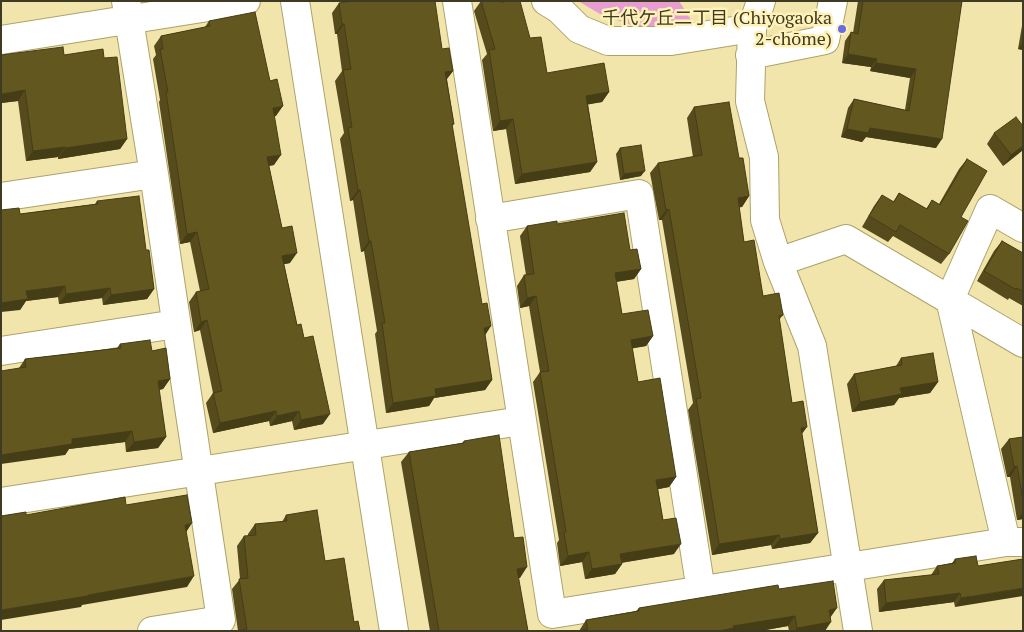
<!DOCTYPE html>
<meta charset="utf-8">
<style>
body{margin:0}
#map{position:relative;width:1024px;height:632px;overflow:hidden;background:#f1e5ab;font-family:"PT Serif",serif}
canvas{display:block}
.frame{position:absolute;inset:0;border:2px solid #3f3a23;pointer-events:none}
</style>
<div id="map">
<canvas width="1024" height="632"></canvas>
<div class="frame"></div>
</div>
<script>
const ctx = document.querySelector('canvas').getContext('2d');
ctx.lineJoin = 'round';
function fill(path, color) { ctx.fillStyle = color; ctx.fill(path, 'evenodd'); }
const shape = rows => new Path2D(rows.map(r => 'M' + r).join(''));
function trace(path, color, width, dash) { ctx.strokeStyle = color; ctx.lineWidth = width; ctx.lineCap = dash ? 'butt' : 'round'; ctx.setLineDash(dash || []); ctx.stroke(path); }
function drawText(font, color, halo, rows, align = 'center') {
  ctx.font = font + ' "PT Serif","Noto Sans JP",serif'; ctx.lineWidth = 5; ctx.setLineDash([]); ctx.textBaseline = 'middle'; ctx.strokeStyle = halo; ctx.fillStyle = color; for (const [text, x, y, turn = 0] of rows) {
    ctx.save(); ctx.translate(x, y); ctx.rotate((+turn || 0) * Math.PI / 180); ctx.textAlign = isNaN(turn) ? turn : align; if (halo) ctx.strokeText(text, 0, 0); ctx.fillText(text, 0, 0); ctx.restore();
  }
}
fill(shape([
 [578,1,679,1,693,23,637,27,600,14]
]), '#e79cd2');
const minor = shape([
 [126,1,154,174,221,620,152,631],
 [295,1,394,631],
 [457,1,552,614,1006,542,1023,542],
 [546,1,559,9,579,29,608,41,671,41,752,28],
 [761,1,752,28,750,101,764,157,765,220,778,262,812,346,858,631],
 [1,40,246,1],
 [750,55,825,40,833,1],
 [1,197,154,174],
 [490,219,639,194,701,591],
 [778,262,846,239,1023,343],
 [1,351,176,324],
 [1,502,521,421],
 [1006,542,950,299,990,209,1023,228]
]);
trace(minor, '#ada26a', 30);
trace(minor, '#fff', 28);
fill(shape([
 [481,1,501,3,530,38,547,73,609,92,602,102,588,104,597,162,590,172,515,184,506,129,493,131,482,60,487,54,474,11],
 [858,1,962,1,936,148,866,137,862,142,841,137,848,108,854,99,905,110,910,78,870,71,871,67,842,63,845,41,851,32,853,33],
 [339,3,442,49,453,71,447,79,454,124,452,126,492,380,485,390,434,398,429,406,386,413,375,334,377,331,364,251,361,252,353,200,350,201,340,139,344,133,335,81,342,71,337,34,335,34,332,13],
 [1023,20,1023,50,1018,49],
 [209,21,276,116,274,116,274,165,269,166,282,228,290,263,284,264,297,325,323,424,294,430,292,421,270,426,269,421,213,433,206,403,213,393,200,330,194,332,189,302,196,292,200,291,190,242,180,244,159,102,160,100,153,59,156,55,154,46,161,36,205,27],
 [64,55,104,58,127,139,120,149,58,159,58,157,26,161,18,101,1,103],
 [694,107,739,158,749,196,742,207,739,207,744,242,763,296,783,315,779,320,792,403,802,434,818,533,810,543,772,549,771,545,712,555,688,410,693,403,662,220,659,220,650,173,658,163,693,157,687,118],
 [1023,126,1023,150,1003,166,987,144,994,133],
 [620,148,641,176,620,180,616,154],
 [967,159,961,217,949,254,941,264,893,236,888,242,862,227,874,206,882,195,893,202,899,193,926,209,932,200,939,204,959,169],
 [97,201,146,250,154,289,147,299,103,305,102,298,59,304,58,297,26,301,20,310,20,214,95,204],
 [557,224,630,250,641,269,634,279,616,282,622,314,653,336,646,346,632,348,638,382,676,477,669,487,658,489,663,520,674,554,621,563,622,564,615,574,585,579,582,562,560,566,557,543,559,540,533,382,540,372,529,306,520,308,517,286,524,275,526,275,520,236,527,226],
 [1002,241,1023,253,1023,306,1009,298,1008,300,977,281,994,251],
 [120,344,152,351,170,379,163,389,159,390,166,437,158,448,126,452,125,442,69,449,65,455,19,368,25,359,117,348],
 [901,358,938,382,930,393,899,398,894,405,852,412,847,384,854,374,896,366],
 [1023,437,1023,519,1017,520,1010,477,1007,477,1001,449,1009,439],
 [464,441,520,578,518,578,528,631,430,631,401,462,409,452,462,443],
 [286,515,325,561,354,622,238,631,232,589,240,579,237,546,244,536,248,536,248,534,255,524,282,522],
 [955,559,978,566,1023,559,955,607,954,602,879,612,877,589,884,580,931,575,937,566,952,563],
 [779,589,831,618,825,631,789,631,788,626,760,631,579,631,586,620,636,611,639,608]
]), '#554b1c');
fill(shape([
 [342,24,344,24,337,34,335,34],
 [1023,43,1023,50,1018,49],
 [848,54,877,59,871,67,842,63],
 [876,63,916,69,910,78,870,71],
 [453,71,445,81,445,72],
 [25,90,18,101,1,103,1,94],
 [609,92,602,102,580,106,586,96],
 [283,106,276,116,266,118,273,108],
 [513,119,506,129,493,131,500,121],
 [870,128,942,139,936,148,866,137,862,142,841,137,847,129],
 [127,139,120,149,58,159,65,148],
 [1023,146,1023,150,1003,166,1011,155],
 [65,147,58,157,26,161,33,151],
 [281,155,274,165,260,167,267,157],
 [597,162,590,172,515,184,522,174],
 [645,171,641,176,620,180,624,174],
 [358,190,360,190,353,200,350,201],
 [749,196,742,207,730,209,738,198],
 [669,209,662,220,659,220,666,210],
 [197,232,190,242,180,244,187,234],
 [369,241,371,241,364,251,361,252],
 [297,253,290,263,275,266,282,256],
 [641,269,634,279,608,283,615,273],
 [65,286,58,297,26,301,20,310,1,312,1,303,26,291],
 [110,288,102,298,59,304,66,294],
 [154,289,147,299,103,305,111,295],
 [536,296,529,306,520,308,527,298],
 [207,320,200,330,194,332,201,322],
 [491,326,484,337,484,328],
 [653,336,646,346,624,350,631,340],
 [170,379,163,389,150,391,158,381],
 [492,380,485,390,434,398,429,406,386,413,393,403,435,389],
 [938,382,930,393,899,398,894,405,852,412,860,402,900,388],
 [276,411,269,421,213,433,220,423],
 [299,411,292,421,270,426,277,416],
 [330,414,323,424,294,430,301,420],
 [807,427,799,438,801,428],
 [132,431,125,442,69,449,65,455,1,464,1,455,72,439],
 [166,437,158,448,126,452,134,442],
 [1017,466,1010,477,1007,477,1014,467],
 [676,477,669,487,649,491,656,480],
 [1023,512,1023,519,1017,520],
 [192,523,185,534,185,525],
 [818,533,810,543,772,549,780,539],
 [779,535,771,545,712,555,719,544],
 [681,544,674,554,613,564,620,554],
 [589,552,582,562,560,566,568,556],
 [622,564,615,574,585,579,592,569],
 [527,567,520,578,510,579,517,569],
 [194,576,187,587,82,605,81,607,1,620,1,610],
 [1023,588,1023,596,955,607,961,598],
 [960,593,954,602,879,612,886,603],
 [837,608,830,618,829,610],
 [795,616,788,626,760,631,719,631,733,626],
 [831,622,825,631,795,631,797,628]
]), '#453d16');
const building = shape([
 [352,1,435,1,442,49,449,48,453,71,445,72,454,124,452,124,482,304,487,303,491,326,484,328,492,380,435,389,436,396,393,403,382,323,385,323,371,241,369,241,360,190,358,190,348,128,352,127,343,70,351,69,344,24,342,24,339,3,352,1],
 [481,1,501,1,501,3,507,1,520,1,530,38,541,37,547,73,604,63,609,92,586,96,597,162,522,174,513,119,500,121,489,50,495,49,481,1],
 [863,1,962,1,942,139,870,128,868,133,847,129,854,99,909,111,916,69,876,63,877,59,848,54,851,32,858,34,863,1],
 [255,12,270,81,277,79,283,106,273,108,281,155,267,157,282,228,292,226,297,253,282,256,297,325,301,324,304,338,313,336,330,414,301,420,299,411,277,416,276,411,220,423,213,393,222,391,207,320,201,322,196,292,209,289,197,232,187,234,166,92,168,92,160,49,163,49,161,36,210,26,209,21,255,12],
 [63,47,64,55,103,49,104,58,117,57,127,139,65,148,65,147,33,151,25,90,1,94,1,55,63,47],
 [729,102,739,158,743,158,749,196,738,198,744,242,754,240,763,296,779,293,783,315,779,316,792,403,803,401,807,427,801,428,818,533,780,539,779,535,719,544,696,399,701,398,669,209,666,210,658,163,702,155,694,107,729,102],
 [1016,117,1023,126,1023,146,1011,155,994,133,1016,117],
 [641,145,645,171,624,174,620,148,641,145],
 [967,159,987,171,961,217,968,221,949,254,900,225,896,232,869,216,882,195,894,202,899,193,927,209,932,200,940,205,967,159],
 [139,196,146,250,149,250,154,289,111,295,110,288,66,294,65,286,26,291,28,299,1,303,1,210,19,208,20,214,98,204,97,201,139,196],
 [624,213,630,250,637,249,641,269,615,273,622,314,648,310,653,336,631,340,638,382,660,378,676,477,656,480,663,520,676,518,681,544,620,554,622,564,592,569,589,552,568,556,564,533,566,532,540,372,549,371,536,296,527,298,524,275,534,274,527,226,557,221,557,224,624,213],
 [1002,241,1023,253,1023,291,1016,288,1015,289,984,271,1002,241],
 [150,340,152,351,166,348,170,379,158,381,166,437,134,442,132,431,72,439,72,444,1,455,1,371,26,367,25,359,121,348,120,344,150,340],
 [933,353,938,382,900,388,902,394,860,402,854,374,902,365,901,358,933,353],
 [499,435,514,538,523,537,527,567,517,569,528,631,439,631,409,452,464,443,464,441,499,435],
 [1023,437,1023,500,1017,466,1014,467,1009,439,1023,437],
 [187,495,192,523,185,525,194,576,88,595,88,596,1,610,1,516,26,512,26,515,125,497,126,505,187,495],
 [317,510,325,561,344,558,354,622,358,621,360,631,237,631,247,629,239,579,248,578,244,536,256,535,255,524,287,521,286,515,317,510],
 [976,556,978,566,1023,559,1023,588,961,598,960,593,886,603,884,580,939,574,937,566,955,563,955,559,976,556],
 [833,581,837,608,829,610,831,622,797,628,795,616,733,626,734,628,719,631,579,631,588,629,586,620,639,611,639,608,778,585,779,589,833,581]
]);
fill(building, '#635720');
trace(building, '#453d16', 1);
for (const [x, y, r, color] of [
 [842,29,5,"#676ce6"]
]) { const dot = new Path2D(); dot.arc(x, y, r, 0, 2 * Math.PI); ctx.fillStyle = color; ctx.fill(dot); trace(dot, '#fef2b8', 2); }
drawText('18px', '#3f3a23', '#fef2b8', [
 ["千代ケ丘二丁目 (Chiyogaoka",832,19],
 ["2-chōme)",832,40]
], 'right');
</script>
